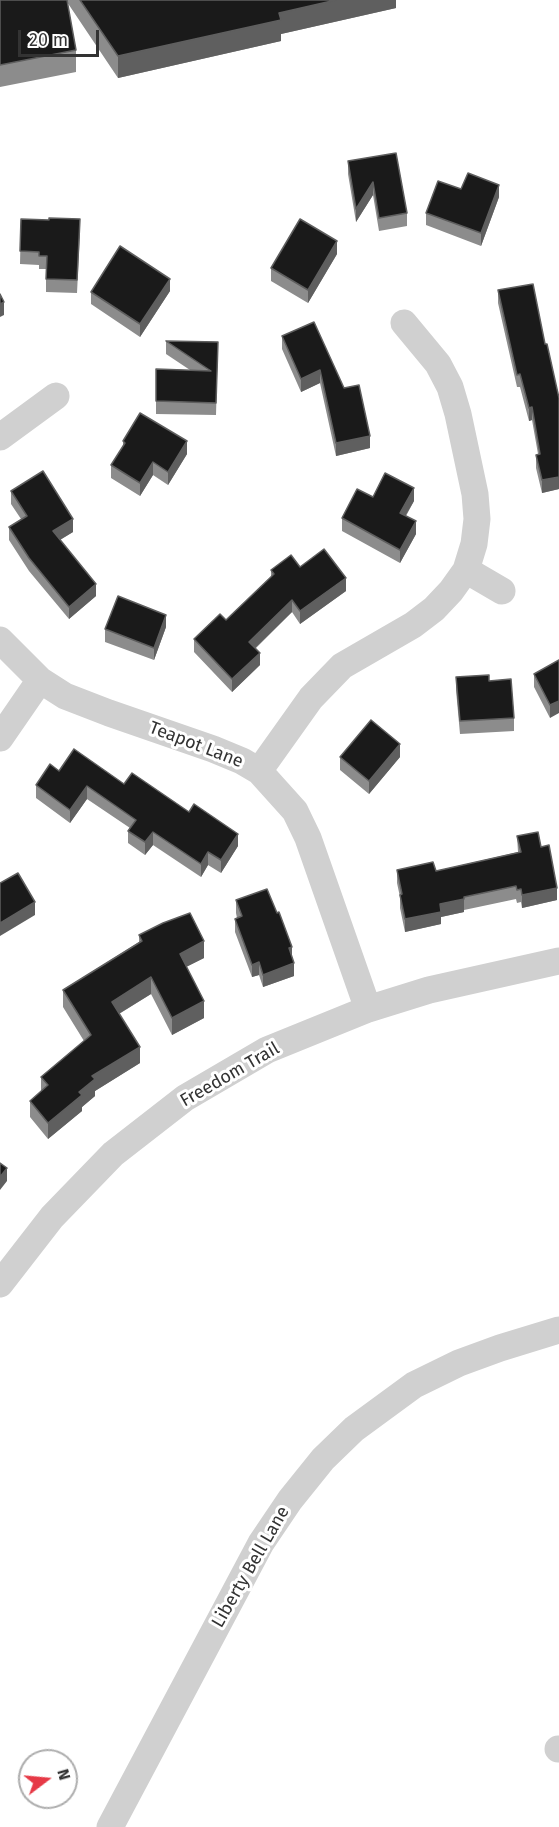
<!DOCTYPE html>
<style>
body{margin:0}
#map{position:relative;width:559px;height:1827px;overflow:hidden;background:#fff;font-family:"Fira Sans",sans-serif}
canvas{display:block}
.north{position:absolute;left:18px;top:1749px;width:60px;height:60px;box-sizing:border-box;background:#fff;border:2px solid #adadad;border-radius:50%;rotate:74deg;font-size:16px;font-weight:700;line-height:24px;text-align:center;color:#333}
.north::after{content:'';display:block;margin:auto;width:21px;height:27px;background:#e63946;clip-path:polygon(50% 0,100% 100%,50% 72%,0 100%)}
.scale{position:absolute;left:18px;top:30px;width:81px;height:27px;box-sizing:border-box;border:3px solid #333;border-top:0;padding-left:8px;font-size:18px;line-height:21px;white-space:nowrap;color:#333;-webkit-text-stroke:4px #fff;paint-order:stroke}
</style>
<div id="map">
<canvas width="559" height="1827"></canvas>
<div class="north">N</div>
<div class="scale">20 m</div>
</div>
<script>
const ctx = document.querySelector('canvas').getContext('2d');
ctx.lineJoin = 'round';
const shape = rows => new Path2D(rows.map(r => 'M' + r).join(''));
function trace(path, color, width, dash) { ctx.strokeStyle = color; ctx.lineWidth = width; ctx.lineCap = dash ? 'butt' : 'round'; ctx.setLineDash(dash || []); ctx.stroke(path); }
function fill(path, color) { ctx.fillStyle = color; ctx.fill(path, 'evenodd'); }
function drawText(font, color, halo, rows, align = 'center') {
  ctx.font = font + ' "Fira Sans",sans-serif'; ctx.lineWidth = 6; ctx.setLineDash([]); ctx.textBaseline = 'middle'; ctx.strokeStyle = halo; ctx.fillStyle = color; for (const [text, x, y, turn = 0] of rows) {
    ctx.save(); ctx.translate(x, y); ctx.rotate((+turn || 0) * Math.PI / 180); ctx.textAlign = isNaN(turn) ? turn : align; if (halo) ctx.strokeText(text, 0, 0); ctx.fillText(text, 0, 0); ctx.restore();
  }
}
trace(shape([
 [0,437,56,396],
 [466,570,502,591],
 [0,640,40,680,65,696,109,713,213,749,242,761,259,771,295,811,308,838,368,1009],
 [0,738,40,680],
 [259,771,311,698,342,666,413,625,434,609,451,591,466,570,474,544,477,519,475,494,458,414,450,387,438,364,404,323],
 [0,1284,52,1217,113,1154,185,1098,267,1050,368,1009,429,990,559,961],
 [558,1749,559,1749],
 [110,1827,261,1543,290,1500,323,1459,354,1429,414,1385,459,1363,500,1348,559,1330]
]), '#d0d0d0', 27);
fill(shape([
 [0,0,396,0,396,8,281,34,281,41,118,78,67,2,76,50,76,72,0,87],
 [348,161,407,213,407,226,379,231,373,195,356,222,348,174],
 [461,189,499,197,481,246,426,225,426,213],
 [21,219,80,232,77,293,46,292,46,269,39,269,39,265,20,264],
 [337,254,308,303,271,281,271,268],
 [498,290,545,344,559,398,559,489,542,493,536,468,536,455,538,454,532,420,529,421,520,387,517,387,498,303],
 [170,291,140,337,91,304,91,292],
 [314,322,370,448,336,456,320,383,301,392,282,349,282,336],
 [166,341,218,342,216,415,156,414,156,369,190,370,166,354],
 [123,441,187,454,168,485,153,475,140,496,111,478,111,465,123,446],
 [11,491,73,532,60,540,96,596,69,619,29,571,9,540,9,527,21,519,11,504],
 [414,501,406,516,416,534,400,563,342,531,342,518],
 [300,567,346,591,300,624,292,612,256,648,260,665,232,692,194,652,194,639,226,620,271,577,271,570],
 [166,627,154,660,105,642,105,629],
 [559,660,550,718,534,687,534,674],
 [456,677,489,681,514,718,514,731,460,734,456,690],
 [340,757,400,757,369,794,340,770],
 [59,771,124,784,238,846,221,873,208,865,201,877,153,845,145,855,128,843,128,831,130,828,87,799,70,823,36,798,36,785],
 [517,836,541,847,557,900,522,908,521,902,517,903,516,899,464,910,464,912,441,917,441,924,405,932,400,908,400,897,397,883,397,870,436,871,518,852],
 [236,900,292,957,294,976,263,987,259,975,252,977,235,932,235,919,237,918,236,913],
 [139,935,204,958,186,967,204,1018,172,1035,151,994,119,1014,140,1063,95,1091,95,1096,82,1107,82,1111,48,1139,30,1117,30,1101,41,1091,41,1077,84,1041,63,1007,63,990,139,942]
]), '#8c8c8c');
fill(shape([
 [336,0,396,0,396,8,281,34,281,41,118,78,118,56,279,13],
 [373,182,373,195,356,222,356,209],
 [499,185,499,197,481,246,481,233],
 [337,241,337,254,308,303,308,290],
 [170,279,170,291,140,337,140,324],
 [4,302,4,315,0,317,0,304],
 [320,370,320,383,301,392,301,379],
 [532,407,532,420,529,421,529,408],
 [370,436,370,448,336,456,336,443],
 [187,441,187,454,168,485,168,472],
 [153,462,153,475,140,496,140,483],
 [559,477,559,489,542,493,542,480],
 [414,488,414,501,400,525,400,513],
 [73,519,73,532,53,544,53,531],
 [416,521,416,534,400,563,400,550],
 [346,578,346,591,300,624,300,611],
 [96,584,96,596,69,619,69,607],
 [292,600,292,612,249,654,249,642],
 [166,615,166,627,154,660,154,648],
 [260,653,260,665,232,692,232,679],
 [559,701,559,713,550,718,550,705],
 [400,744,400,757,369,794,369,781],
 [87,786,87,799,70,823,70,810],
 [153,832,153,845,145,855,145,842],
 [238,834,238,846,221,873,221,860],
 [208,852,208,865,201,877,201,864],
 [557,888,557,900,522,908,522,895],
 [464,899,464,912,441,917,441,924,405,932,405,919,440,904],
 [35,902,35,915,0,936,0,923],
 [204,941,204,958,180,970,180,954],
 [292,947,292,960,289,948],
 [259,962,259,975,252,977,252,965],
 [294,963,294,976,263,987,263,975],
 [151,977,151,994,112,1018,112,1002],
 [204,1001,204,1018,172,1035,172,1018],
 [140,1047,140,1063,95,1091,95,1096,82,1107,82,1111,48,1139,48,1123,79,1092,92,1076],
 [7,1168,7,1181,0,1190,0,1177]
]), '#5f5f5f');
const building = shape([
 [0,0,67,0,76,50,0,65,0,0],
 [80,0,336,0,279,13,281,20,118,56,80,0],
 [396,153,407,213,379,218,373,182,356,209,348,161,396,153],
 [468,173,499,185,481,233,426,213,438,181,461,189,468,173],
 [49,218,80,219,77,280,46,279,47,256,39,256,39,252,20,251,21,219,49,220,49,218],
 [300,219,337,241,308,290,271,268,300,219],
 [120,246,170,279,140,324,91,292,120,246],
 [533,284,545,344,547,344,559,398,559,477,542,480,536,455,540,454,532,407,529,408,520,374,517,375,498,290,533,284],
 [0,294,4,302,0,304,0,294],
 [314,322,344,388,359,385,370,436,336,443,320,370,301,379,282,336,314,322],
 [166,341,218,342,216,403,156,401,156,369,211,371,166,341],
 [140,413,187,441,168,472,153,462,140,483,111,465,125,443,123,441,140,413],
 [43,471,73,519,53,531,96,584,69,607,29,558,9,527,27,516,11,491,43,471],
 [385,473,414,488,400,513,416,521,400,550,342,518,357,489,373,497,385,473],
 [324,549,346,578,300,611,292,600,249,642,260,653,232,679,194,639,220,614,226,620,274,574,271,570,291,555,300,567,324,549],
 [118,596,166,615,154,648,105,629,118,596],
 [559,660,559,701,550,705,534,674,559,660],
 [489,675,489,681,511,679,514,718,460,721,456,677,489,675],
 [371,720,400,744,369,781,340,757,371,720],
 [74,749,124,784,132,773,189,812,194,804,238,834,221,860,208,852,201,864,153,832,145,842,128,831,136,820,87,786,70,810,36,785,50,764,59,771,74,749],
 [538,832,541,847,549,845,557,888,522,895,521,889,517,890,516,886,464,897,464,899,440,904,441,912,405,919,400,895,402,894,397,870,433,862,436,871,521,852,517,836,538,832],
 [18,873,35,902,0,923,0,883,18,873],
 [267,889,277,913,279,912,292,947,289,948,294,963,263,975,259,962,252,965,235,919,242,916,236,900,267,889],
 [190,913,204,941,180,954,204,1001,172,1018,151,977,112,1002,140,1047,92,1076,95,1079,79,1092,82,1095,48,1123,30,1101,48,1085,41,1077,91,1035,63,990,142,941,139,935,163,923,190,913],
 [0,1163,7,1168,0,1177,0,1163]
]);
fill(building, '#1a1a1a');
trace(building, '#5f5f5f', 1.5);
drawText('18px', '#333', '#fff', [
 ["Teapot Lane",196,745,21],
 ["Freedom Trail",230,1075,-30],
 ["Liberty Bell Lane",251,1567,-60]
]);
</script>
